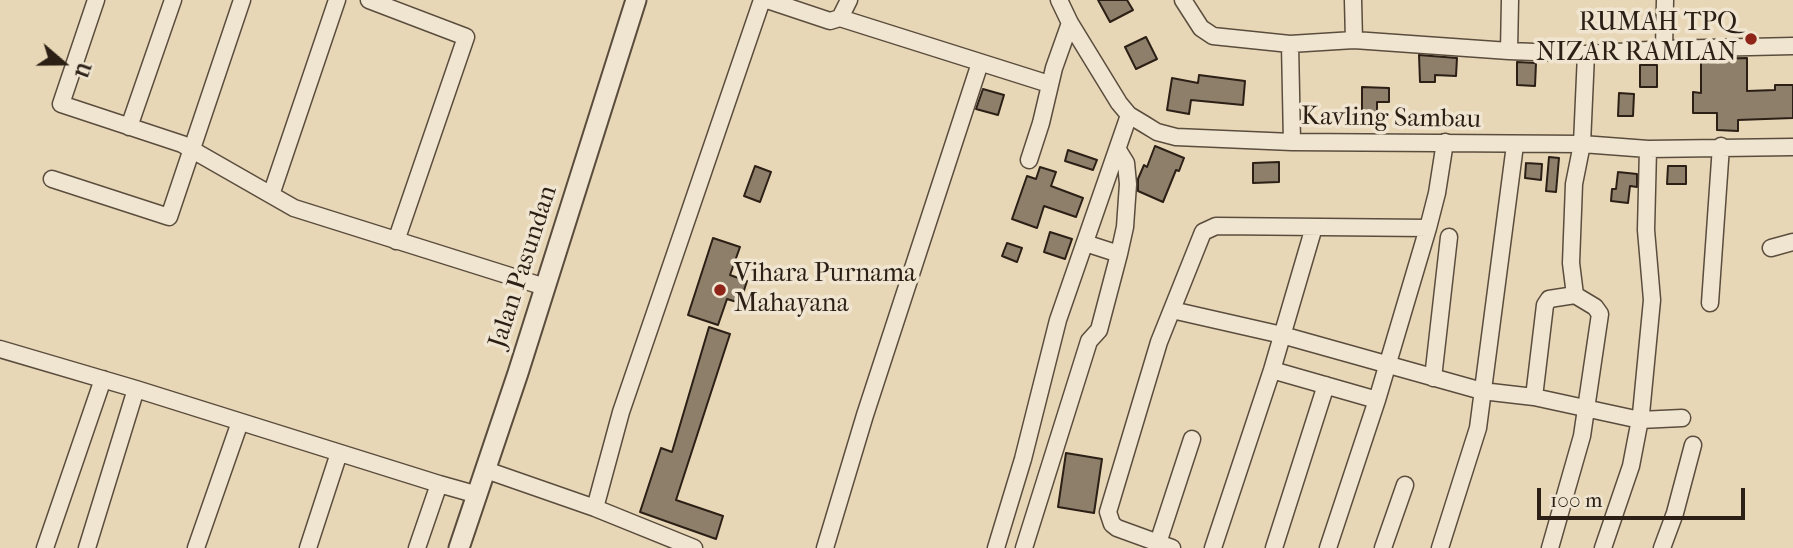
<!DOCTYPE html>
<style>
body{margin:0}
#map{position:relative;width:1793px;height:548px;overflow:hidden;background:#e8d7b6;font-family:"IM FELL French Canon",serif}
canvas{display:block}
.north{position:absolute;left:28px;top:28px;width:70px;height:70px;-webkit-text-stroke:5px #f0e5d0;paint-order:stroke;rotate:110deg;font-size:19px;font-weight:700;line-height:28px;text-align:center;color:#2b1f16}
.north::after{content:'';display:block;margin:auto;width:24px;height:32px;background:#2b1f16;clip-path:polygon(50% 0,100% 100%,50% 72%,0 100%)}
.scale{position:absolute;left:1537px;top:488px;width:208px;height:32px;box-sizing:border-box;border:4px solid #2b1f16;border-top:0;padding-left:9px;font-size:21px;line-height:24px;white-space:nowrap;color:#2b1f16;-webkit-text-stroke:5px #f0e5d0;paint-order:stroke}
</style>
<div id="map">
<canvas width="1793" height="548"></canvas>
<div class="north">U</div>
<div class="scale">100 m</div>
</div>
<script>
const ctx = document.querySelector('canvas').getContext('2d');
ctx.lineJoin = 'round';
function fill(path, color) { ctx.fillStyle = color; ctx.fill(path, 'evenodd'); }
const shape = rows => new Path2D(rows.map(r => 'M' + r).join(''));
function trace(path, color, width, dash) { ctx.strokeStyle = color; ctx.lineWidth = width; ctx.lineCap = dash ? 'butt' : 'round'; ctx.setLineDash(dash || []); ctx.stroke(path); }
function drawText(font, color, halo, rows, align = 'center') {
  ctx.font = font + ' "IM FELL French Canon",serif'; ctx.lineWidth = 7; ctx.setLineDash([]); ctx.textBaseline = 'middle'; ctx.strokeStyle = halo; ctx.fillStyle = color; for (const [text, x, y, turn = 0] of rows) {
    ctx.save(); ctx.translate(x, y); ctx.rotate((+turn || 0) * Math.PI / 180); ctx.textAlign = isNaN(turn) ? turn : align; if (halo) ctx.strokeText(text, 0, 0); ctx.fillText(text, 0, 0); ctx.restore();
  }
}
const building = shape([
 [1098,0,1127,0,1133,10,1110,22,1098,0],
 [1146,37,1157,59,1136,69,1125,47,1146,37],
 [1419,55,1457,58,1456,76,1435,75,1435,82,1420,82,1419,55],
 [1747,58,1747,91,1775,90,1775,85,1793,85,1793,118,1738,120,1738,131,1717,130,1717,113,1693,113,1693,92,1701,93,1701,59,1747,58],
 [1517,62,1536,63,1535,86,1517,85,1517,62],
 [1640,65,1657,65,1657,87,1640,87,1640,65],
 [1199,75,1245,81,1243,105,1191,100,1189,114,1167,110,1172,78,1198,83,1199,75],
 [1362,87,1389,88,1389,102,1377,102,1377,118,1362,118,1362,87],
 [983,89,1004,95,998,115,976,109,983,89],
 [1619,93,1634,94,1633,116,1618,116,1619,93],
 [1155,146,1184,158,1179,171,1176,170,1163,202,1138,191,1138,179,1144,165,1147,167,1155,146],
 [1068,150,1097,160,1093,170,1065,161,1068,150],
 [1549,157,1559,158,1556,192,1546,191,1549,157],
 [1279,162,1279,182,1253,183,1253,163,1279,162],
 [1526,163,1542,164,1541,180,1525,178,1526,163],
 [755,166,771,172,760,202,744,196,755,166],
 [1668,166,1686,166,1686,184,1667,184,1668,166],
 [1040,167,1056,172,1051,186,1083,198,1076,217,1044,206,1037,228,1012,219,1027,176,1036,179,1040,167],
 [1618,172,1637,174,1637,187,1630,186,1628,203,1611,201,1612,189,1616,189,1618,172],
 [1050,232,1072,239,1065,259,1044,252,1050,232],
 [713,238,740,247,730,275,747,281,740,303,727,299,718,325,688,315,713,238],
 [1007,243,1022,248,1017,262,1002,256,1007,243],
 [709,327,730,334,676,500,723,516,716,539,640,512,661,448,672,452,709,327],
 [1066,453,1102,459,1094,513,1058,507,1066,453]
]);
fill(building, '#8d7f69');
trace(building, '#2b1f16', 2);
const minor = shape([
 [96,0,61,104,182,144,294,208,545,287],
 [369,0,466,37,396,241],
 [767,0,830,21,840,18,1049,84],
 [1059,0,1070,23,1119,103,1129,115,1144,124,1157,132,1176,137,1292,142,1582,144,1648,149,1793,147],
 [1183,0,1201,28,1213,36,1290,44,1354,40,1509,51,1586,54,1664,49,1793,46],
 [1353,0,1354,40],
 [840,18,849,0],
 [1290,44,1292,142],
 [1664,49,1665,0],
 [1509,51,1510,0],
 [129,127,173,0],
 [1029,160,1041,123,1054,68,1070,23],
 [52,179,169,217,242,0],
 [271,195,337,0],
 [1085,243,1119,254],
 [1771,248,1793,242],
 [1710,303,1721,146],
 [1172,310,1282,335,1482,391,1534,397,1640,420,1682,418],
 [0,349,136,389,439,484,417,548],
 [1272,370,1377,400],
 [1433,378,1449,237],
 [1534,397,1545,305,1549,299,1575,295],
 [486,470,595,508,694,548],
 [439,484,478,495],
 [595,508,621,412,762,0],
 [1158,543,1192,439],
 [45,548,103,379],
 [87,548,136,389],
 [196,548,240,422],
 [308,548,339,453],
 [825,548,865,415,980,63],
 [996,548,1023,459,1058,320,1129,115],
 [1024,548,1089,341,1099,330,1119,254,1125,227,1128,184,1126,163,1118,150],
 [1172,548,1117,528,1112,524,1108,512,1159,342,1203,232,1216,226,1428,228],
 [1213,548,1272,370,1314,227],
 [1274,548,1326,385],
 [1328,548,1377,400,1428,228,1437,193,1445,142],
 [1383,548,1405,485],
 [1440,548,1478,428,1515,145],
 [1550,548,1582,436,1600,314,1595,307,1575,295,1571,263,1574,184,1582,144,1586,54],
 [1603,548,1631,466,1641,414,1652,300,1646,230,1648,149],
 [1662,548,1675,513,1693,445]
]);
const tertiary = shape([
 [459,548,518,373,636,0]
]);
trace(minor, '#5a4d3e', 19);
trace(tertiary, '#5a4d3e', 23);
trace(minor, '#f0e5d0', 16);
trace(tertiary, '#f0e5d0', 19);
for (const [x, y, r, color] of [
 [1751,39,7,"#8f2418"],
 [720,290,7,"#8f2418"]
]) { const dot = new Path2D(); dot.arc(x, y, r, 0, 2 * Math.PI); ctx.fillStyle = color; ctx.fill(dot); trace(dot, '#f0e5d0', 2.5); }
drawText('26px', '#2b1f16', '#f0e5d0', [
 ["RUMAH TPQ",1737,24],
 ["NIZAR RAMLAN",1737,54],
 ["Vihara Purnama",734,275,"left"],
 ["Mahayana",734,305,"left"]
], 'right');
drawText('26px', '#2b1f16', '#f0e5d0', [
 ["Kavling Sambau",1391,119,1],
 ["Jalan Pasundan",524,267,-72]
]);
</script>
